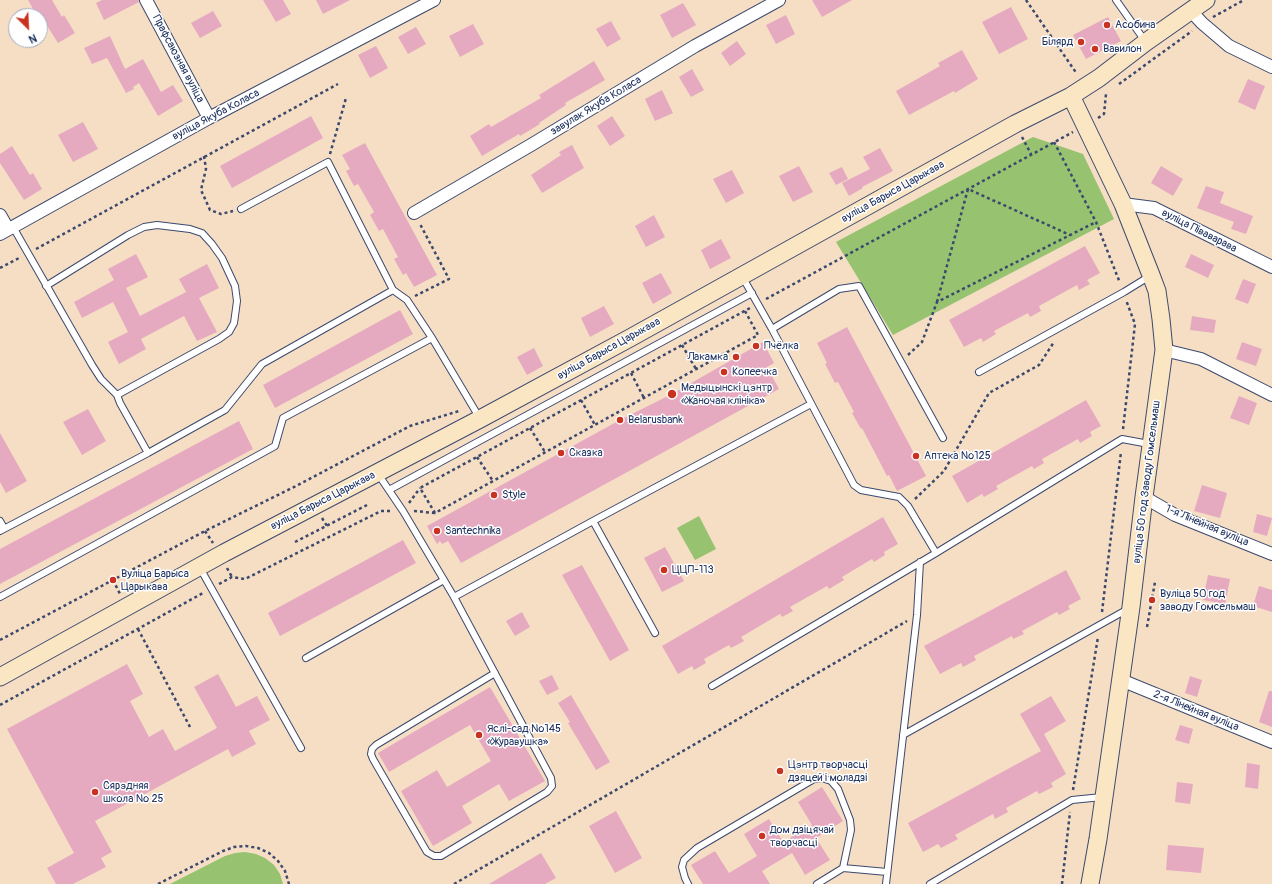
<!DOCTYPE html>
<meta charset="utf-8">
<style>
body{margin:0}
#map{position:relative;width:1272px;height:884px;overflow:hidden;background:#f5dec4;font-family:Pangolin,sans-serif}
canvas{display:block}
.north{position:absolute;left:8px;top:8px;width:40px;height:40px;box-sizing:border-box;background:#fff;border:1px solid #a4acbf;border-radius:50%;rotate:156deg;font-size:11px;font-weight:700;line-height:16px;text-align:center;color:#1b2f5e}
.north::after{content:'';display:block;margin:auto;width:14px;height:18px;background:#c8321e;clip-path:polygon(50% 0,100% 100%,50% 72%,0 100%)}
</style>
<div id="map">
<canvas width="1272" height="884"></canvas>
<div class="north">N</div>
</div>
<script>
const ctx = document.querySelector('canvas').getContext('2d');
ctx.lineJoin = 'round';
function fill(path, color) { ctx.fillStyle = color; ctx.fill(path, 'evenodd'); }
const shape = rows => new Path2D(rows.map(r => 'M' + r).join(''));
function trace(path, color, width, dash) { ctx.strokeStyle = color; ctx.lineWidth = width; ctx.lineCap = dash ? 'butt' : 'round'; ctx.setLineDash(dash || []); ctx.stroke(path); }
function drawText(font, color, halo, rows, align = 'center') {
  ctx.font = font + ' Pangolin,sans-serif'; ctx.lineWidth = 3; ctx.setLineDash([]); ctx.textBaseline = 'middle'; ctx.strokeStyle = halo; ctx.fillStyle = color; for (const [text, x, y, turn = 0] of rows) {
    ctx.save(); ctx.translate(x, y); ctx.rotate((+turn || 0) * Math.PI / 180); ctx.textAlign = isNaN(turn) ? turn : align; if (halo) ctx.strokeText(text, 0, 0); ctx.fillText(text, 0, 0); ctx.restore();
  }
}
fill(shape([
 [1033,137,1083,154,1114,219,893,335,836,242],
 [699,516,716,549,695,560,677,528],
 [245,852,256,854,265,858,274,865,280,874,283,884,170,884,225,856,235,853]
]), '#97c270');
fill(shape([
 [28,0,52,0,62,17,64,15,75,33,58,43,39,13,36,14],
 [102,0,139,0,139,2,104,20,96,3],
 [263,0,283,0,291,14,276,22],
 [316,0,350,0,323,14],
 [812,0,852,0,822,17],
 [683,3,696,25,672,38,660,15],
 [1011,7,1028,39,999,54,982,22],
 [213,11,222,26,200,38,191,23],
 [786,15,795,34,776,44,766,25],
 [1108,17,1121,41,1086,59,1073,35],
 [611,21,621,39,607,47,596,29],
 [473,24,484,44,460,57,449,36],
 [416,27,426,44,408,54,398,37],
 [110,36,125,69,143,59,161,92,173,85,183,101,158,116,139,83,133,87,134,89,126,93,107,58,92,64,84,48],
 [737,41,746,54,730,66,721,53],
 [376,46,388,68,370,78,358,55],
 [962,50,978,79,955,93,954,91,909,115,896,91,940,66,938,63],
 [594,61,605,80,565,103,566,105,539,123,540,124,520,136,519,134,482,156,470,136,489,124,491,127,541,98,539,95],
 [692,69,704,90,691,97,679,77],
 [1248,79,1265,86,1255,110,1238,102],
 [662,90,673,113,655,121,645,99],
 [311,116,323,138,232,188,220,166],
 [612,116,625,136,610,146,597,126],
 [83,122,98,149,73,162,58,135],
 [365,143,437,275,414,287,406,273,403,275,394,259,398,257,383,229,379,231,370,215,374,212,358,184,354,186,346,171,350,169,342,155],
 [572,145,584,168,542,193,531,175,561,155,559,152],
 [12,146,30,175,33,173,42,189,24,200,0,163,0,154],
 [880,148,893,171,862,187,863,188,849,196,842,183,870,169,863,157],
 [799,166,813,192,793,202,779,176],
 [1161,166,1183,179,1173,196,1151,183],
 [842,167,848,179,836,185,829,173],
 [732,170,744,193,726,203,713,179],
 [1206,186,1224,192,1220,203,1253,216,1246,234,1231,229,1234,222,1197,208],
 [654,215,665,237,646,247,635,226],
 [721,239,731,258,710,269,701,250],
 [1085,246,1100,273,1087,280,1090,284,1079,290,1077,285,1039,306,1041,311,1030,317,1028,313,994,331,996,334,983,342,981,338,964,347,949,320],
 [136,254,148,277,126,288,140,316,186,292,179,279,207,264,219,288,199,298,217,332,197,341,184,316,141,339,146,349,119,364,108,342,128,332,113,302,82,318,74,302,114,280,108,269],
 [1191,254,1214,265,1208,278,1185,267],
 [661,273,672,293,653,304,642,283],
 [1243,279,1256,284,1248,304,1235,299],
 [604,306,614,324,590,337,581,318],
 [400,310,413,334,275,408,263,385],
 [1192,316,1216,320,1214,333,1190,330],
 [847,327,926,476,897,491,889,475,887,476,862,428,861,429,852,413,854,412,838,382,835,383,825,364,827,363,817,343],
 [763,342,774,363,767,367,779,389,461,563,448,541,442,544,440,541,437,544,427,526,620,420,672,394],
 [1242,342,1262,349,1256,366,1236,359],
 [534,348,543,366,527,375,517,357],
 [1239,396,1257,403,1249,425,1230,418],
 [1086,400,1101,426,1090,432,1092,436,1080,443,1078,439,1042,459,1044,463,1034,469,1032,466,996,486,998,489,984,497,982,494,967,503,952,476],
 [88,409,106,441,82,455,63,422],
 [239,421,253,449,0,584,0,549],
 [0,433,27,481,6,493,0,482],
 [1202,485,1227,493,1220,518,1194,511],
 [1257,514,1272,518,1267,536,1253,532],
 [883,517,898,544,884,552,885,555,874,562,872,559,842,577,844,580,829,589,827,586,790,607,793,611,782,617,780,614,741,637,744,641,731,648,729,645,704,659,706,663,694,670,692,666,678,674,662,646],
 [403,540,416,563,280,636,268,613],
 [665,547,684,581,662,592,644,558],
 [582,565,629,650,610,661,562,575],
 [1066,570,1081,599,1068,606,1070,609,1059,615,1057,612,1022,631,1024,634,1013,639,1012,636,974,656,976,660,963,667,961,663,940,674,924,646],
 [1208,575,1230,579,1225,604,1203,600],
 [1259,586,1272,590,1272,612,1253,606],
 [522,612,530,627,515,636,506,621],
 [127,664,143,694,130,701,149,737,163,729,175,751,217,728,194,687,218,674,236,707,257,696,270,720,249,731,256,744,232,757,228,749,95,821,112,852,101,858,106,867,73,884,56,884,47,868,74,853,7,729],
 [552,675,559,689,547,695,539,681],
 [1190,676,1202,680,1197,697,1185,693],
 [490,687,545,781,509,801,499,784,462,806,472,823,433,846,401,791,437,770,447,787,491,761,470,725,389,772,378,753],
 [1269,691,1272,691,1272,727,1259,722],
 [571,695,610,762,596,770,568,723,570,722,558,703],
 [1051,696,1066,721,1044,734,1066,774,1051,783,1053,787,1039,794,1037,791,1006,808,1008,812,995,819,993,814,955,835,958,839,941,848,938,844,923,852,908,823,1041,751,1020,714],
 [1180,725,1193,729,1189,744,1175,740],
 [1247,763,1260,765,1258,789,1245,787],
 [1177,782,1193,784,1190,804,1175,802],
 [822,787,843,821,816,838,830,860,805,875,792,853,762,871,770,884,703,884,691,865,715,851,729,873,757,856,744,834,769,819,783,842,812,825,798,802],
 [616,811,642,858,615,873,589,826],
 [1168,845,1204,848,1201,873,1166,870],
 [541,853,556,878,545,884,489,884]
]), '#e6aac0');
const lane = shape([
 [1116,0,1145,41],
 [241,209,328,162,393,290,407,300,432,338,479,417],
 [13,227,92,365,101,379,117,395],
 [743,278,772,329,854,485,861,490,899,497,908,506,936,553],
 [46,286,128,235,144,227,157,225,190,229,202,233,212,244,222,258,235,286,237,301,234,323,229,332,219,339,117,395,120,403,148,453],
 [772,329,839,289,859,286,943,438],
 [979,372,1124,292,1150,276],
 [378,474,403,511,454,597,551,778,552,786,547,792,441,856,434,856,427,852,373,759,371,754,372,749,376,745,495,673],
 [389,490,752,293],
 [0,521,4,528],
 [593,521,655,633],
 [0,531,148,453,225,410,262,364,393,290],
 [200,568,301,748],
 [0,597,275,446,283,418,432,338],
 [454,597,593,521,811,404],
 [306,658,444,580],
 [712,686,936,553,1122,439,1149,444],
 [903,735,1128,609],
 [688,884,685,878,682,867,684,860,697,848,814,779,822,778,831,781,838,789,850,820,851,830,843,868],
 [817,884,843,868,887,872],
 [886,884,917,615,920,562],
 [930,884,1072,800,1102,797]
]);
const street = shape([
 [146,0,209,118],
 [1191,11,1202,23,1229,46,1272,67],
 [1123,204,1154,208,1272,267],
 [414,213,531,145,695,46,779,0],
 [0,215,8,229],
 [0,234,209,118,434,0],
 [1164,350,1201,359,1272,395],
 [1144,497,1175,515,1272,554],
 [1121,680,1272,742]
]);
const secondary = shape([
 [1071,96,1123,204,1151,275,1157,291,1161,319,1164,350,1144,497,1131,607,1098,839,1090,884],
 [0,677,224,553,480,419,630,338,1015,124,1071,96,1099,78,1146,42,1206,0]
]);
trace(lane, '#3c496d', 8);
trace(street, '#3c496d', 14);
trace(secondary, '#3c496d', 19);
trace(shape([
 [1026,0,1077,74],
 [1213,17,1244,0],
 [1119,84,1192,31],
 [1098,118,1104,114,1106,94],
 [1022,137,1031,154],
 [1054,142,1096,222,1120,283],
 [330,154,346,98],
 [204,156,206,169,201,190,210,210,221,214,233,211],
 [36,249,338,84],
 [0,268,21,257],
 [415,296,449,279,420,224],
 [766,299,1073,132],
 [937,302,968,189,1070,235],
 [745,311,758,335,435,513,420,488,750,308],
 [682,345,696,369],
 [908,355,922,342,937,302,1096,222],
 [631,373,644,398],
 [581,400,595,425],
 [530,428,545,452],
 [1123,429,1135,324,1126,300],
 [477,457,493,481],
 [915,499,944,471,989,393,1039,365,1054,342],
 [409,503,420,488],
 [414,511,435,513],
 [322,518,327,526],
 [205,531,213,543],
 [295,542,367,505],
 [227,568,232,577],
 [113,580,120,594],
 [219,584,232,577,245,579,381,511,392,511],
 [1102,612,1121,452],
 [1147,627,1155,582],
 [138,629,190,727],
 [0,640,205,531,296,486,410,426,459,411],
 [0,705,203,593],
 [1073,790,1098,637],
 [158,884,223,851,234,847,246,846,258,848,269,853,278,861,285,871,289,884],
 [454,884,907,621],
 [1062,884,1070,812]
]), '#3c496d', 2.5, [3, 3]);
trace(lane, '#fff', 6);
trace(street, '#fff', 12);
trace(secondary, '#fbe6c4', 17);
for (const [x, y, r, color] of [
 [1107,25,4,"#c8321e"],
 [1081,42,4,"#c8321e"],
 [1095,49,4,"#c8321e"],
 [756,346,4,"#c8321e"],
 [736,357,4,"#c8321e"],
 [724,372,4,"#c8321e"],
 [672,394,5,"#c8321e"],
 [620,420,4,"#c8321e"],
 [561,453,4,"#c8321e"],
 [916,456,4,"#c8321e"],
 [494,495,4,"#c8321e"],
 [437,531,4,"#c8321e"],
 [664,570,4,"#c8321e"],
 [113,580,4,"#c8321e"],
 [1152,600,4,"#c8321e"],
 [479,735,4,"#c8321e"],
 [780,771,4,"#c8321e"],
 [95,792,4,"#c8321e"],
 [762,836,4,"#c8321e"]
]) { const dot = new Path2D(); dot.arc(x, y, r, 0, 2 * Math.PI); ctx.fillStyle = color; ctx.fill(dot); trace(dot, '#fff', 1.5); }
drawText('11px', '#1b2f5e', '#fff', [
 ["Асобина",1115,25],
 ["Білярд",1073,42,"right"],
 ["Вавилон",1103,49],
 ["Пчёлка",764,346],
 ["Лакамка",728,357,"right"],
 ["Копеечка",732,372],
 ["Медыцынскі цэнтр",681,388],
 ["«Жаночая клініка»",681,401],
 ["Belarusbank",628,420],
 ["Сказка",569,453],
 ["Аптека №125",924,456],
 ["Style",502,495],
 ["Santechnika",445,531],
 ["ЦЦП-113",672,570],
 ["Вуліца Барыса",121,574],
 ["Царыкава",121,587],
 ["Вуліца 50 год",1160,594],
 ["заводу Гомсельмаш",1160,607],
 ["Яслі-сад №145",487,729],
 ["«Журавушка»",487,742],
 ["Цэнтр творчасці",788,765],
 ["дзяцей і моладзі",788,778],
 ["Сярэдняя",103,786],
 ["школа № 25",103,799],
 ["Дом дзіцячай",770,830],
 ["творчасці",770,843]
], 'left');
drawText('11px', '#1b2f5e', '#fff', [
 ["Прафсаюзная вуліца",178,59,62],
 ["завулак Якуба Коласа",596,106,-31],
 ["вуліца Якуба Коласа",216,115,-28],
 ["вуліца Барыса Царыкава",893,192,-29],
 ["вуліца Піваварава",1199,231,27],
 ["вуліца Барыса Царыкава",609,349,-29],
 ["вуліца 50 год Заводу Гомсельмаш",1147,482,-83],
 ["вуліца Барыса Царыкава",323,501,-27],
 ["1-я Лінейная вуліца",1207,526,23],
 ["2-я Лінейная вуліца",1196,711,22]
]);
</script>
